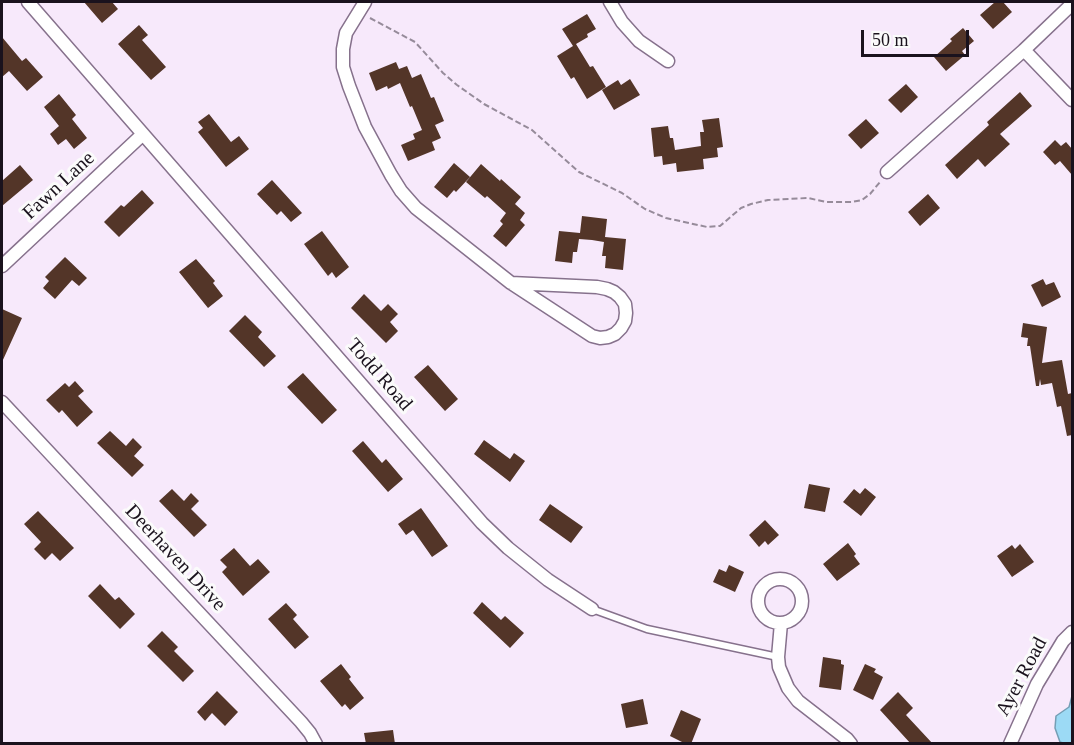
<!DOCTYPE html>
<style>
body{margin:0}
#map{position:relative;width:1074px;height:745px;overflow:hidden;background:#f7e9fb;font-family:Georgia,serif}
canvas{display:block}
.frame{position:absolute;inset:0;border:3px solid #1a121d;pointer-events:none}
.scale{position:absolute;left:861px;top:30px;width:108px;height:27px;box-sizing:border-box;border:3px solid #1a121d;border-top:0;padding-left:8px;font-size:18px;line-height:21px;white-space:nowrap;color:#1a121d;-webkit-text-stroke:4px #fbfbfb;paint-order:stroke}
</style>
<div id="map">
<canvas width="1074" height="745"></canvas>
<div class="frame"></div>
<div class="scale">50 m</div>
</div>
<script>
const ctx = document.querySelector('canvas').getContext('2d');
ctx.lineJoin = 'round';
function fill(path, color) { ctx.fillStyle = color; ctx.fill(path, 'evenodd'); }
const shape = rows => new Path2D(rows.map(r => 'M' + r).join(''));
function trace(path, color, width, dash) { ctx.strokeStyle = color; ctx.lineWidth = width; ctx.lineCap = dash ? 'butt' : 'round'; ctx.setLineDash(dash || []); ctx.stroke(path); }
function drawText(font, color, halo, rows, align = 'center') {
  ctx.font = font + ' Georgia,serif'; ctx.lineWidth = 6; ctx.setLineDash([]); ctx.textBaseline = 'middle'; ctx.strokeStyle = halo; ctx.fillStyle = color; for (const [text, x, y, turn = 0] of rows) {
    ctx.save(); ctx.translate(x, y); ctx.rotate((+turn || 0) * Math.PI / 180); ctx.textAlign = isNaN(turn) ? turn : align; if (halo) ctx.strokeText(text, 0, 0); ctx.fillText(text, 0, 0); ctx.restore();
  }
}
const water = shape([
 [1072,696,1072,743,1063,743,1060,742,1055,728,1056,716,1069,707,1072,696]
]);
fill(water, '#9cdaf5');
trace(water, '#759eb4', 1.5);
fill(shape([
 [84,2,112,2,118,9,102,23],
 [995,2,1003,2,1012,12,993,29,980,15],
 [587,14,596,29,587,34,588,37,576,44,590,67,593,66,606,87,587,99,574,77,571,79,557,56,573,46,562,29],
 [139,25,148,35,142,40,166,67,151,80,118,44],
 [963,28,974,41,962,51,965,55,946,71,934,57,952,41,950,39],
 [2,37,22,61,26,58,43,77,27,91,9,71,2,77],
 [396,62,399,69,407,66,412,78,421,74,431,98,434,97,444,121,435,125,441,138,432,142,435,150,408,161,401,145,415,139,413,134,422,130,412,106,410,107,400,83,388,89,387,86,376,91,369,73],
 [630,79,640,95,614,110,602,90,618,80,621,85],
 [906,84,918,97,901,113,888,100],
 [1020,92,1032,106,1000,134,1010,144,985,167,978,159,957,179,945,165,989,125,987,122],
 [59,94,76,115,72,119,87,138,74,149,66,139,58,145,50,134,59,126,44,107],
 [209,114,231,142,239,136,249,149,226,167,198,132,203,128,198,122],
 [719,118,723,147,717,148,718,157,703,159,704,169,677,172,676,163,663,165,662,156,654,157,651,128,668,126,670,138,673,138,675,150,701,146,700,132,704,132,702,120],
 [866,119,879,133,861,149,848,135],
 [1055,140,1061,146,1066,142,1072,149,1072,175,1060,161,1055,165,1043,152],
 [454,163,470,177,456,192,454,190,447,198,434,187],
 [481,164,500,181,501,179,521,197,515,204,525,213,520,220,525,225,506,247,493,236,503,224,500,221,506,213,487,196,485,198,466,182],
 [20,165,33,180,2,206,2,181],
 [272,180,302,213,291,222,281,211,277,215,257,194],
 [142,190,154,203,119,237,104,222,121,205,124,207],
 [928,194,940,208,920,226,908,212],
 [582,216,607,219,605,237,626,239,623,270,605,268,606,256,602,256,604,242,592,240,579,239,577,252,573,252,572,263,555,261,559,231,580,233],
 [322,231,349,267,336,278,332,272,328,276,304,244],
 [65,257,87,278,79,286,72,280,55,299,43,288,49,281,45,277],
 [196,259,215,281,213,283,223,296,208,308,179,272],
 [1043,279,1046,285,1054,282,1061,297,1042,307,1031,285],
 [364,294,381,311,388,304,398,314,390,322,398,331,386,343,351,308],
 [2,309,22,318,2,362],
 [245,315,262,332,258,337,276,356,264,367,229,331],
 [1023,323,1047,327,1042,363,1062,360,1068,394,1072,393,1072,435,1067,436,1061,406,1057,407,1052,383,1041,385,1040,379,1039,386,1036,386,1030,346,1027,346,1028,338,1021,337],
 [428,365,458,399,445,411,414,377],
 [303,373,337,410,322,424,287,387],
 [75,381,84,391,78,396,93,412,77,427,62,410,59,413,46,400,65,383,69,387],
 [110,431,126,446,133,438,142,447,134,456,144,465,132,477,97,443],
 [484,440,510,459,514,453,525,461,510,482,474,454],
 [363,441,382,463,386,459,403,479,388,492,352,451],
 [809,484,830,488,825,512,804,508],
 [865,488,876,497,861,516,843,502,854,489,860,494],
 [172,489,184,501,191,493,199,501,191,509,207,525,194,537,159,501],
 [550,504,583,527,571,543,539,520],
 [421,508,448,546,432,557,413,530,406,535,398,524],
 [38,511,74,548,60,561,52,553,45,560,34,549,41,542,24,524],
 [765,520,779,535,768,545,765,541,759,547,749,535],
 [848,543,856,554,854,556,860,564,837,581,823,564],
 [1020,544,1034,562,1012,577,997,556,1012,545,1015,549],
 [234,548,250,566,258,559,270,572,243,596,222,572,227,567,220,560],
 [729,565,744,572,735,592,713,582,719,569,726,572],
 [100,584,115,600,119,597,135,614,120,629,88,596],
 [482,602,501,620,505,616,524,633,510,648,473,613],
 [286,603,297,615,293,619,309,637,295,649,268,619],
 [162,631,178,647,174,651,194,671,183,682,147,646],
 [823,657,841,660,841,664,844,665,841,690,819,687],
 [341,664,351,677,349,679,364,698,350,710,345,704,342,707,320,681],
 [865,664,876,669,874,672,883,677,873,700,853,690],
 [217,691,238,712,225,726,212,713,205,721,197,712],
 [898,692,913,708,906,715,933,744,911,744,880,710],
 [643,699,648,724,626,728,621,704],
 [681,710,701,719,691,744,686,744,670,736],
 [393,730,395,744,366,744,364,733]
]), '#533528');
const service = shape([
 [592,609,647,629,778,657]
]);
const minor = shape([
 [28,2,482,523,508,548,548,580,592,609],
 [365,2,346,33,343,49,343,67,349,86,365,127,391,175,401,191,416,208,511,283,592,336,600,338,608,337,615,334,621,328,625,321,626,313,625,304,620,297,614,292,607,289,597,287,511,283],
 [610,2,622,22,639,41,668,61],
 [1024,50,1072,100],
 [887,172,1024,50,1072,4],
 [2,266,143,134],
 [2,402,301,722,310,733,316,744],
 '758 601a22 22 0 1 1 44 0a22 22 0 1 1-44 0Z',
 [781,623,778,657,779,667,788,688,798,701,847,739,851,744],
 [1010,744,1037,684,1063,641,1072,632]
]);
trace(service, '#86718c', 9);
trace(minor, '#86718c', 15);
trace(shape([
 [370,18,415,42,443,73,457,85,484,104,532,130,579,172,622,193,645,209,666,218,707,227,720,226,741,208,751,204,768,200,808,198,826,202,852,202,862,200,870,194,880,182]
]), '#968b9a', 2, [6, 3]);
trace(service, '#fff', 6);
trace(minor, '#fff', 12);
drawText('20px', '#1a121d', '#fbfbfb', [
 ["Fawn Lane",59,186,-43],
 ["Todd Road",379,375,49],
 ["Deerhaven Drive",175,558,47],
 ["Ayer Road",1022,677,-62]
]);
</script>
